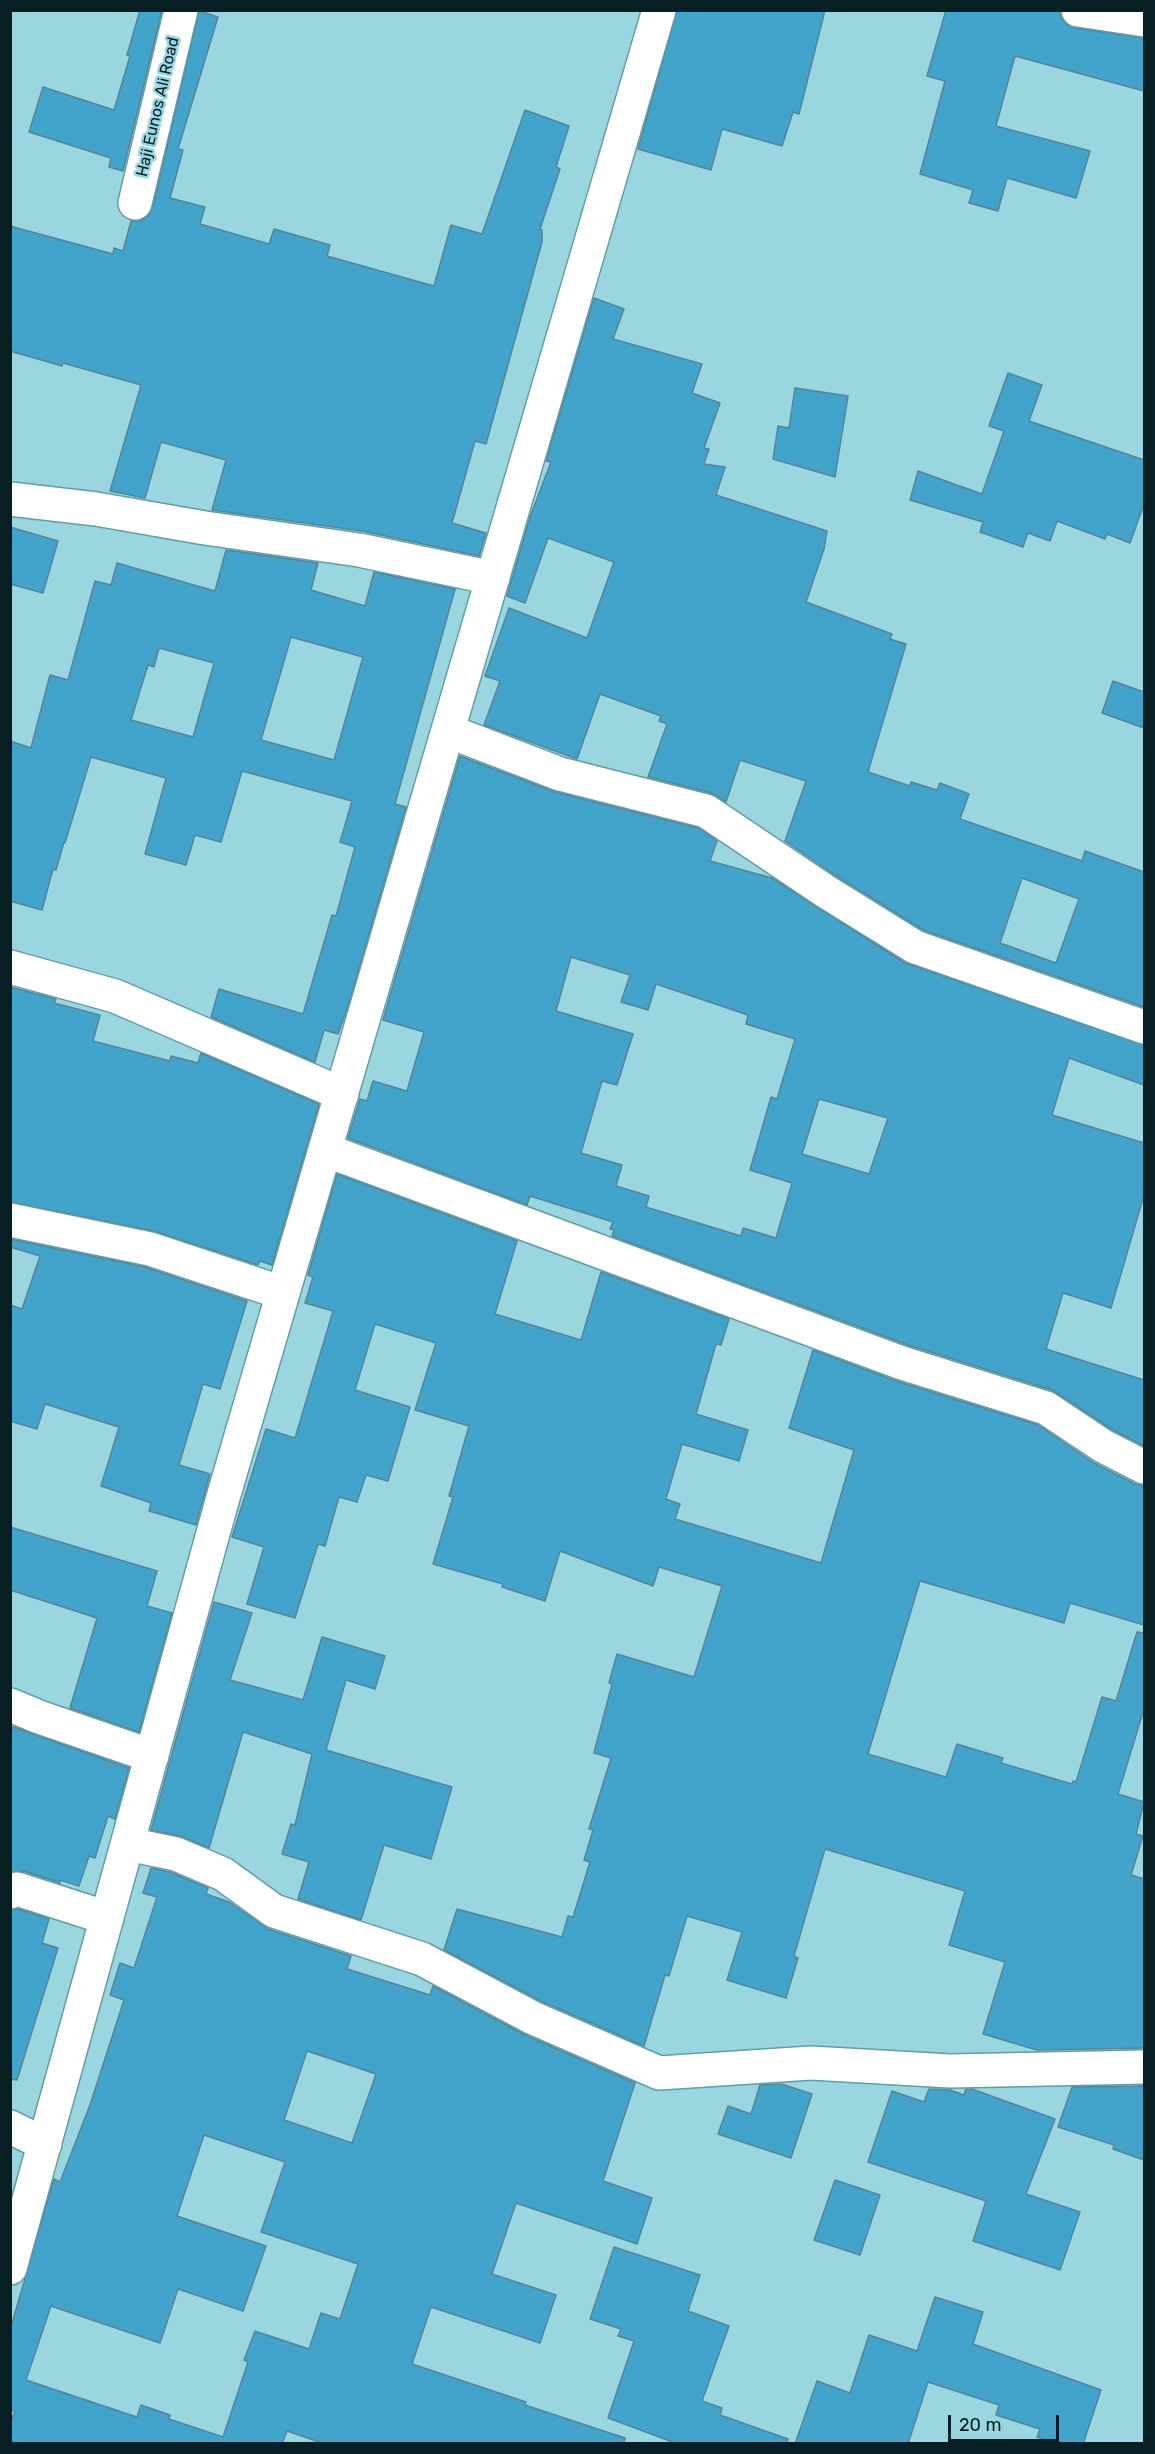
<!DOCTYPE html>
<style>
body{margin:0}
#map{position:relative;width:1155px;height:2454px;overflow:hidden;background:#9ad6df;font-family:Rubik,sans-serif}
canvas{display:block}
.frame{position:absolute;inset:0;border:12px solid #071f23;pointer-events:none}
.scale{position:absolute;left:948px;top:2415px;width:111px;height:27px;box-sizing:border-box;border:3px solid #071f23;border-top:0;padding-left:8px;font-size:18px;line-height:21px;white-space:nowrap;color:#071f23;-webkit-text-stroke:4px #9ad6df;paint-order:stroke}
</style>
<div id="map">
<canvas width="1155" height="2454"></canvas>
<div class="frame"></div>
<div class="scale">20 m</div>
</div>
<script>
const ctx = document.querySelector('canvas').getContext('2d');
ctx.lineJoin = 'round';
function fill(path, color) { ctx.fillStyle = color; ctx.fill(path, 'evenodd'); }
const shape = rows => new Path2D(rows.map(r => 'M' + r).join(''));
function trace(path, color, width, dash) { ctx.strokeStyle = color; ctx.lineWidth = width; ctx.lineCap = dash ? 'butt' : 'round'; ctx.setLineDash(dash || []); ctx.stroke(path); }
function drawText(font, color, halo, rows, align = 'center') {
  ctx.font = font + ' Rubik,sans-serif'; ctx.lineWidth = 5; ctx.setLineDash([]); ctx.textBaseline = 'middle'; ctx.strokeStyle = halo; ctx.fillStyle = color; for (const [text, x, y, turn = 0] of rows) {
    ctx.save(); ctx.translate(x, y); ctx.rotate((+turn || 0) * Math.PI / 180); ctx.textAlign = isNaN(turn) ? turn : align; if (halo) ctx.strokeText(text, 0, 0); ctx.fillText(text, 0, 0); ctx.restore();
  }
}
const building = shape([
 [140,10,162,10,123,171,109,167,111,158,29,132,43,87,114,110,130,56,127,55,140,10],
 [677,10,825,10,799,114,793,112,782,146,722,129,711,170,638,149,677,10],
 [946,10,1060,10,1061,17,1066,24,1075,28,1144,38,1144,91,1015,56,996,126,1090,151,1076,198,1007,178,998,211,969,203,973,190,920,174,945,81,927,76,946,10],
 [199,11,218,17,178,149,183,150,170,198,205,207,200,224,269,244,274,229,330,245,327,256,434,286,451,225,482,234,525,110,569,126,556,167,560,169,540,229,542,230,542,242,486,444,475,441,452,523,486,533,479,556,362,531,212,510,226,460,161,442,145,498,110,491,141,385,63,363,62,366,10,351,10,226,113,254,114,248,123,251,131,221,140,221,148,216,153,207,199,11],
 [594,298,624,309,613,339,702,364,692,393,720,403,704,448,709,449,704,464,725,467,716,495,827,531,824,549,806,602,892,634,890,639,906,644,868,772,910,786,911,782,937,790,940,783,969,794,960,819,1082,861,1085,851,1144,872,1144,1007,923,930,835,875,785,841,806,781,740,760,726,802,711,793,648,777,667,724,659,721,661,716,600,694,577,759,484,725,500,681,485,676,509,608,587,638,614,562,548,538,525,603,507,596,530,517,551,462,546,461,594,298],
 [1022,878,1079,899,1056,963,1000,943,1022,878],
 [1008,373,1042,385,1029,421,1144,460,1144,504,1130,543,1107,534,1105,539,1057,521,1050,541,1028,533,1023,547,980,532,983,522,910,500,918,471,982,494,1004,431,989,426,1008,373],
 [795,388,848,396,835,477,773,459,778,426,789,428,795,388],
 [10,527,58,541,43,593,10,584,10,527],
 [226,550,318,563,311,590,365,606,374,572,455,589,395,804,406,807,347,1009,338,1034,324,1030,315,1062,211,1017,219,989,303,1014,332,915,336,916,355,847,340,842,352,801,242,771,221,842,195,835,186,865,145,854,166,778,91,757,65,843,64,842,56,870,53,869,42,910,10,901,10,741,31,748,50,675,68,680,95,581,111,585,117,563,215,591,226,550],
 [291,637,363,657,334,760,261,740,291,637],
 [159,648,214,663,193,737,131,720,148,665,154,667,159,648],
 [1113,681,1144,692,1144,728,1102,713,1113,681],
 [460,756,555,792,698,828,717,841,710,861,772,878,905,963,1144,1045,1144,1085,1069,1058,1052,1115,1144,1143,1144,1195,1111,1308,1063,1293,1046,1349,1144,1380,1144,1446,1113,1430,1052,1390,908,1345,612,1236,614,1230,610,1229,613,1222,530,1196,527,1205,348,1138,360,1099,367,1101,373,1081,407,1091,424,1032,383,1020,460,756],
 [571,957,630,975,621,1002,648,1010,656,984,748,1015,746,1024,795,1039,777,1099,771,1097,750,1170,792,1183,776,1238,743,1228,741,1236,646,1207,649,1196,616,1186,622,1165,581,1153,602,1081,617,1085,633,1034,556,1011,571,957],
 [819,1099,888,1118,869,1174,802,1154,819,1099],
 [10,987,56,999,54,1003,100,1015,93,1041,170,1061,171,1056,198,1063,201,1053,319,1104,272,1265,260,1261,258,1265,154,1231,10,1202,10,987],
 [337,1174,517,1241,495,1314,581,1340,601,1272,729,1319,721,1345,716,1344,696,1414,748,1430,739,1461,682,1444,666,1499,680,1504,675,1519,821,1563,854,1450,789,1428,813,1350,896,1381,1038,1425,1094,1463,1135,1484,1144,1486,1144,1625,1070,1603,1064,1623,920,1581,868,1754,946,1777,957,1744,1003,1758,1001,1763,1072,1784,1073,1781,1076,1782,1102,1697,1116,1701,1137,1632,1144,1633,1144,1709,1118,1794,1144,1802,1136,1834,1143,1836,1131,1875,1144,1879,1144,2048,1037,2050,983,2034,1005,1962,949,1945,965,1891,825,1849,794,1956,798,1958,786,1998,727,1980,742,1932,687,1916,669,1976,665,1975,644,2046,541,2001,444,1950,457,1909,562,1937,568,1916,573,1917,590,1862,584,1860,593,1830,589,1829,611,1758,594,1753,612,1684,609,1683,617,1654,694,1677,722,1586,659,1567,653,1586,560,1551,545,1601,502,1587,503,1584,433,1564,453,1497,449,1496,469,1426,415,1410,436,1343,375,1324,355,1390,410,1407,388,1481,366,1475,357,1502,339,1497,325,1546,318,1544,295,1618,247,1604,264,1547,232,1537,266,1429,295,1438,333,1311,305,1303,313,1277,308,1275,337,1174],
 [10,1239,145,1267,247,1301,220,1389,203,1384,179,1465,210,1474,196,1525,149,1511,151,1503,101,1486,119,1427,45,1404,37,1429,10,1421,10,1305,22,1309,40,1256,10,1247,10,1239],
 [10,1527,157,1571,147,1606,172,1613,139,1732,70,1708,97,1618,10,1590,10,1527],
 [214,1602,252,1613,230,1680,303,1700,322,1637,385,1656,375,1689,346,1680,326,1750,452,1787,431,1859,384,1845,361,1920,298,1899,309,1862,282,1854,291,1824,295,1825,312,1754,243,1732,209,1848,180,1836,151,1830,214,1602],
 [13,1727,129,1768,115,1819,108,1816,95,1858,89,1856,79,1886,60,1880,60,1883,23,1871,10,1872,10,1735,13,1727],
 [151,1868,170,1872,208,1888,206,1894,229,1902,268,1929,351,1956,347,1969,430,1995,433,1986,525,2035,635,2083,603,2181,652,2198,637,2244,516,2203,492,2274,556,2295,540,2343,431,2307,412,2364,526,2402,525,2405,625,2438,624,2444,325,2444,287,2431,282,2444,10,2444,10,2424,15,2411,10,2410,10,2330,54,2179,60,2182,90,2105,124,2000,110,1995,120,1963,134,1968,157,1897,143,1893,151,1868],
 [307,2051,376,2074,352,2143,284,2120,307,2051],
 [204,2135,285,2162,261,2232,358,2264,340,2319,321,2313,309,2349,255,2331,244,2360,248,2362,223,2437,169,2419,170,2415,141,2405,137,2417,26,2380,51,2306,160,2343,178,2289,243,2311,266,2246,177,2216,204,2135],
 [18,1909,49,1919,42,1943,58,1948,17,2080,10,2079,10,1910,18,1909],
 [781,2084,812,2094,791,2158,718,2134,728,2106,751,2114,760,2085,781,2084],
 [1144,2086,1144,2160,1113,2149,1114,2145,1058,2127,1072,2087,1144,2086],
 [929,2089,950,2090,964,2095,966,2089,972,2089,1055,2119,1026,2194,1080,2212,1060,2270,973,2241,986,2201,868,2162,892,2091,924,2102,929,2089],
 [835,2180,880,2195,860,2255,814,2240,835,2180],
 [614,2247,700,2275,688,2311,729,2326,702,2401,722,2408,720,2415,788,2439,787,2444,678,2444,608,2418,634,2341,618,2336,621,2329,590,2319,614,2247],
 [935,2297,983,2312,973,2344,1101,2390,1083,2444,1057,2444,1037,2437,1040,2429,996,2415,999,2405,928,2382,908,2444,795,2444,817,2381,850,2393,869,2335,917,2351,935,2297]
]);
fill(building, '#42a4cb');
trace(building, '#54859a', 1.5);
const minor = shape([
 [1078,10,1144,20],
 [135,203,181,10],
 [10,499,96,509,205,528,359,550,493,578],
 [448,731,560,774,706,811,825,891,915,947,1144,1027],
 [10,967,115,996,342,1094],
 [325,1150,902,1363,1046,1408,1103,1446,1144,1467],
 [10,1220,150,1249,283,1293],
 [10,1705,39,1717,152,1756],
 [128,1844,176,1854,223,1874,274,1911,422,1959,533,2018,659,2073,811,2063,950,2071,1144,2067],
 [10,1892,17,1889,107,1918],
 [10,2127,45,2144],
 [10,2268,222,1501,659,10]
]);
trace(minor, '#629da5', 36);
trace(minor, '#fff', 33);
drawText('16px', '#071f23', '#9ad6df', [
 ["Haji Eunos Ali Road",158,107,-77]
]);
</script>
